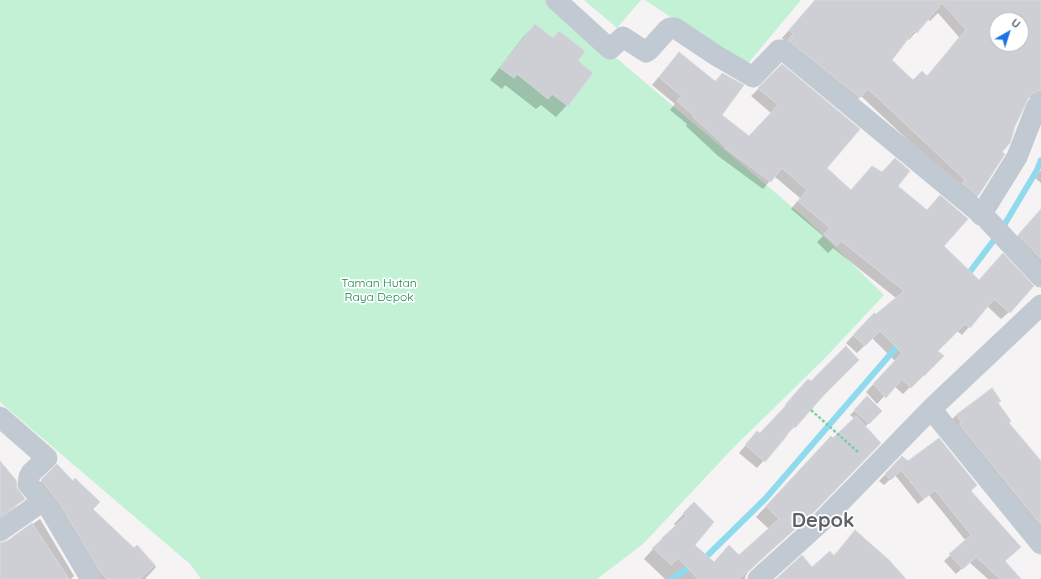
<!DOCTYPE html>
<style>
body{margin:0}
#map{position:relative;width:1041px;height:579px;overflow:hidden;background:#f5f3f3;font-family:Quicksand,sans-serif}
canvas{display:block}
.north{position:absolute;left:989px;top:12px;width:40px;height:40px;box-sizing:border-box;background:#fff;border:1px solid #b7bbc0;border-radius:50%;rotate:39deg;font-size:11px;font-weight:700;line-height:16px;text-align:center;color:#4a5661}
.north::after{content:'';display:block;margin:auto;width:14px;height:18px;background:#1a73e8;clip-path:polygon(50% 0,100% 100%,50% 72%,0 100%)}
</style>
<div id="map">
<canvas width="1041" height="579"></canvas>
<div class="north">U</div>
</div>
<script>
const ctx = document.querySelector('canvas').getContext('2d');
ctx.lineJoin = 'round';
function fill(path, color) { ctx.fillStyle = color; ctx.fill(path, 'evenodd'); }
const shape = rows => new Path2D(rows.map(r => 'M' + r).join(''));
function trace(path, color, width, dash) { ctx.strokeStyle = color; ctx.lineWidth = width; ctx.lineCap = dash ? 'butt' : 'round'; ctx.setLineDash(dash || []); ctx.stroke(path); }
function drawText(font, color, halo, rows, align = 'center') {
  ctx.font = font + ' Quicksand,sans-serif'; ctx.lineWidth = 3.5; ctx.setLineDash([]); ctx.textBaseline = 'middle'; ctx.strokeStyle = halo; ctx.fillStyle = color; for (const [text, x, y, turn = 0] of rows) {
    ctx.save(); ctx.translate(x, y); ctx.rotate((+turn || 0) * Math.PI / 180); ctx.textAlign = isNaN(turn) ? turn : align; if (halo) ctx.strokeText(text, 0, 0); ctx.fillText(text, 0, 0); ctx.restore();
  }
}
fill(shape([
 [0,0,548,0,804,217,884,295,825,358,733,448,643,544,597,579,201,579,190,564,0,402],
 [584,0,641,0,617,28],
 [645,0,801,0,745,67]
]), '#c3f1d5');
fill(shape([
 [825,0,1041,0,1041,93,1036,98,1028,98,978,196,970,203,959,188,861,96,852,105,782,38,807,10],
 [938,13,959,37,927,77,913,82,891,60,907,38,909,40,927,19,930,21],
 [997,20,1021,20,1021,44,997,44],
 [535,25,592,73,567,105,556,117,541,105,536,109,505,85,502,89,490,80,524,36],
 [672,61,714,82,722,74,721,116,749,137,771,113,751,96,782,66,826,168,851,191,897,186,942,246,1009,312,1001,319,987,306,962,335,957,331,937,351,915,382,903,394,894,386,877,404,866,392,895,361,872,338,857,353,846,343,874,314,876,315,896,298,833,248,828,253,817,242,823,236,791,209,800,198,774,176,763,189,718,156,686,126,687,124,670,110,675,104,652,85],
 [1041,170,1041,183,1035,178],
 [1041,210,1041,274,1012,242],
 [801,387,823,395,757,468,739,453,751,439,759,434,786,406,785,405],
 [992,390,997,404,1008,423,1041,463,1041,540,945,427,956,415],
 [867,398,880,411,865,427,802,522,748,572,746,575,745,579,665,579,644,559,653,549,652,548,676,526,674,524,694,503,693,545,714,563,739,557,769,529,756,517,821,448,833,440,855,419,850,415],
 [902,457,908,462,970,491,1004,561,1020,579,988,579,969,562,956,574,944,561,966,541,929,495,918,504,895,475,884,485,879,481],
 [0,462,16,488,24,499,15,507,0,518],
 [57,466,92,509,134,549,137,546,156,567,145,579,92,579,33,489],
 [40,519,74,576,71,579,0,579,0,544,7,542],
 [855,532,904,579,777,579,812,569,833,556]
]), '#0003');
trace(shape([
 [966,277,1000,232,1037,170,1041,160],
 [701,560,706,557,766,498,901,342],
 [671,579,694,565]
]), '#90daee', 6);
const building = shape([
 [815,0,1041,0,1041,90,1037,91,1032,94,1027,101,1015,126,1010,143,1002,152,1005,154,978,196,962,183,965,180,868,89,860,98,788,40,793,34,789,30,815,0],
 [942,3,966,30,927,76,922,71,913,80,892,60,914,31,917,33,942,3],
 [997,20,1021,20,1021,44,997,44,997,20],
 [535,24,553,38,559,31,585,51,578,61,593,73,568,106,552,94,548,99,517,74,514,78,500,68,535,24],
 [679,52,716,82,722,73,744,85,722,115,749,136,778,105,758,88,782,64,860,129,827,168,851,190,872,166,882,172,895,158,910,171,898,186,927,210,940,195,968,219,944,246,979,280,1003,253,1034,286,1010,313,994,299,970,328,965,324,938,351,944,356,924,376,924,375,911,388,902,379,886,398,873,384,902,353,880,331,865,346,853,335,874,313,876,314,904,291,841,241,837,246,824,234,830,228,798,201,807,190,782,168,771,182,725,148,726,147,693,117,694,116,677,101,681,96,659,77,679,52],
 [1041,209,1041,259,1018,235,1041,209],
 [846,346,859,360,824,395,795,428,793,426,785,438,765,462,745,445,757,431,760,433,792,399,791,398,808,379,811,381,846,346],
 [992,388,1001,401,998,403,1011,421,1009,423,1041,461,1041,525,959,424,962,423,956,415,992,388],
 [867,396,882,411,869,424,854,410,867,396],
 [856,416,881,443,814,512,739,579,698,579,678,558,671,565,653,548,662,539,662,538,686,516,683,513,694,502,714,522,695,545,714,562,729,545,739,555,779,519,766,506,831,436,833,438,856,416],
 [939,438,977,485,971,491,1021,547,1005,561,1021,579,1000,579,976,557,963,569,949,554,971,535,935,490,924,499,901,470,891,480,885,474,902,456,908,461,939,438],
 [0,461,16,480,17,488,25,499,0,516,0,461],
 [57,464,73,481,75,478,100,502,93,509,134,548,137,545,155,565,140,579,107,579,101,573,59,502,41,480,57,464],
 [32,523,69,579,0,579,0,543,7,541,32,523],
 [855,530,889,560,906,579,776,579,802,555,812,567,830,551,834,556,855,530]
]);
fill(building, '#cdcfd5');
trace(building, '#d7d9de', 1);
trace(shape([
 [811,410,859,453]
]), '#7ad0a6', 2.5, [3, 2]);
trace(shape([
 [556,0,610,49,623,37,646,52,649,50,667,30,670,28,675,28,717,56,753,77,779,50,783,50,987,219,1041,277],
 [981,215,1017,157,1036,108,1041,102],
 [931,409,1041,544],
 [0,417,47,458,31,473,29,477,28,484,49,508,91,579],
 [0,531,30,510,42,501],
 [758,579,822,521,931,409,1041,305]
]), '#c1cad2', 21);
drawText('12px', '#17864f', '#fff', [
 ["Taman Hutan",379,283],
 ["Raya Depok",379,297]
]);
drawText('bold 20px', '#5f6368', '#fff', [
 ["Depok",823,521]
]);
</script>
